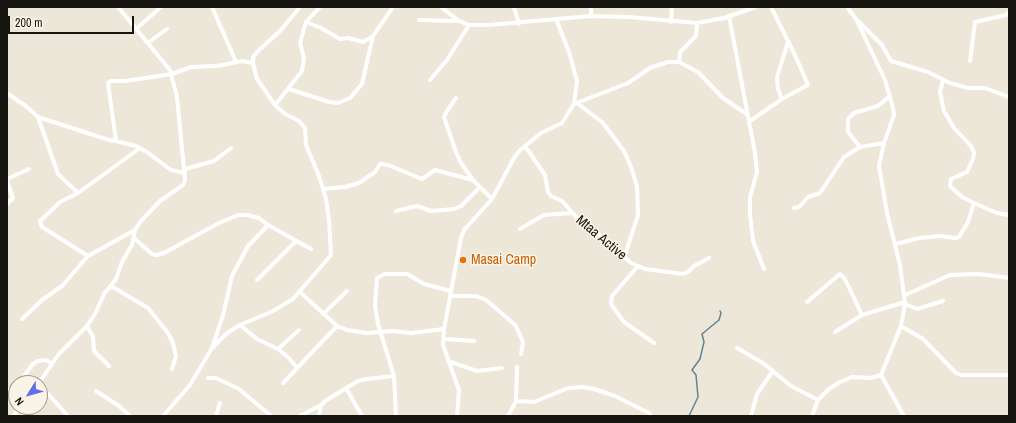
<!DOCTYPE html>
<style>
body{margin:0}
#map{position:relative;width:1016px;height:423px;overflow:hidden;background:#ede7d9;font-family:"Archivo Narrow",sans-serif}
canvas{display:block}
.frame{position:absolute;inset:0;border:8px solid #16140f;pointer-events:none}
.north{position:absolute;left:8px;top:375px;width:40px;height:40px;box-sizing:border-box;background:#faf4e6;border:1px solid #9f9a90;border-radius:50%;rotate:233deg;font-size:11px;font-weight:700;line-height:16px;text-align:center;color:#16140f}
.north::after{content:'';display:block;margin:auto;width:14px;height:18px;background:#626ee7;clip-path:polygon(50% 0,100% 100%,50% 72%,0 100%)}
.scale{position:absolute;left:8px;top:16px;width:126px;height:18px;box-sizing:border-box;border:2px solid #16140f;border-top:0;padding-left:5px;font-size:12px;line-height:14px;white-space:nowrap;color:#16140f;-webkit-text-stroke:3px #faf4e6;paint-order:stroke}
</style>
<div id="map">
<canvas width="1016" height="423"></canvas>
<div class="frame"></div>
<div class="north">N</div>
<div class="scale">200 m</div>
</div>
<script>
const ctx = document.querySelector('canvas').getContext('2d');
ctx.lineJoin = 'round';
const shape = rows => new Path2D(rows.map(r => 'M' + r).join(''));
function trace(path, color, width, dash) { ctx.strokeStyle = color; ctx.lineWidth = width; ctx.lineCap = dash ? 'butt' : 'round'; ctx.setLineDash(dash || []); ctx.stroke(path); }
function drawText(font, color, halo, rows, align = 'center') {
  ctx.font = font + ' "Archivo Narrow",sans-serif'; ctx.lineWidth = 3; ctx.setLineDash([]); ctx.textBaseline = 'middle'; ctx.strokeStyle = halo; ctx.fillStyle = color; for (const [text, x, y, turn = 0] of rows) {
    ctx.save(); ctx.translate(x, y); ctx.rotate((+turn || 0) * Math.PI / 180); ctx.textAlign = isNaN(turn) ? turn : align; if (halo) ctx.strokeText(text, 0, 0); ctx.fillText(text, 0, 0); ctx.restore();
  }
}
trace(shape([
 [689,416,698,397,696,375,692,370,700,359,704,342,702,334,719,320,721,313,720,311]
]), '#618590', 1.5);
trace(shape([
 [212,7,236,62],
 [441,7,459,21,469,25,489,25,591,16,629,17,697,23,724,18,756,7],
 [514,7,519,24],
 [591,16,591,7],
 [729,16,755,153,757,172,750,197,750,214,753,241,764,269],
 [419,20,457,21],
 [858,21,882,45,891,61,928,72,950,83,968,88,985,88,1009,97],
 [306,22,321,28,340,39,348,38,363,42,373,36,393,7],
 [671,22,672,7],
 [137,28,161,7],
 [149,42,167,29],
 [970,61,975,22,1006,15,1009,12],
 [679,62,680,52,696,36,697,23],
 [430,80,447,60,469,25],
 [943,80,940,92,944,111,954,128,971,146,974,153,973,159,967,172,951,179,950,186,962,197,974,203,997,213,1009,215],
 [289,89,329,102,338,103,350,98,362,84,373,36],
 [7,93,27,107,38,117,58,174,78,193],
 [456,98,447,111,444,117,456,152,461,163,473,180,492,199],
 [782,99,778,89,777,77,788,42],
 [577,103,603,123,624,151,631,167,637,186,638,215,624,258],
 [574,104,628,83,650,68,668,62,679,62,698,72,723,98,748,115],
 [275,105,302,71,304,58,300,43,306,22,320,7],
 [38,117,109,140,116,141],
 [750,121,782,99,808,85,795,55,771,7],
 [525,146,545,175,548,192,551,196,562,201,577,218,601,236,631,263,645,269,683,274,688,272,694,266,709,258],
 [860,147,848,132,848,119,854,113,878,106,890,96],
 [185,169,214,161,231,148],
 [185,173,171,170,147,152,136,146,116,141,108,83,111,81,125,81,172,74,191,67,217,66,242,61,253,63],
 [7,179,29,169],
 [7,181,13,198,7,204],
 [323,189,345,187,359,183,375,172,380,164,388,165,422,179,435,170,473,180],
 [794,208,799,207,808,197,820,193,844,157,860,147,884,143],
 [396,211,417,206,431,211,454,209,461,206,480,187],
 [520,229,544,215,572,213],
 [134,238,152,254,157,255,164,253,219,223,238,215,247,215,259,218,268,225,311,249],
 [896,244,919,238,940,236,955,238,959,237,968,222,974,203],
 [88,256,42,227,40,221,60,202,78,193,140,148],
 [638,266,612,296,611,304,624,322,654,343],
 [257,280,296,241],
 [111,286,148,308,168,333,173,343,176,356,172,369],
 [300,292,337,326,347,330,367,333,392,331,411,333,444,329],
 [905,295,950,275,979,274,1009,278],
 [451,296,476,296,486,300,499,311,515,325,521,337,523,343,521,354],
 [807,302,840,274,845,279,862,315],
 [905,304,917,309,943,301],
 [323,314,347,291],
 [22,319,42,300,62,286,88,256,135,230],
 [240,325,257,339,278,349,289,358,297,368],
 [87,326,93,337,94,351,109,366],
 [901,326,923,339,956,373,961,375,1009,375],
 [835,332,862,315,905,302],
 [444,339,474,341],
 [212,348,223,315,232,276,248,246,268,225],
 [737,348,763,363,791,386,818,400],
 [278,349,299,330],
 [448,361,477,371,502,368],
 [881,375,904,416],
 [208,378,216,378,239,389,271,416],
 [21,380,33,364,38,361,46,360,51,363],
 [39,383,58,355,87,326,95,314,104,294,116,279,122,262,132,245,135,230,140,222,160,201,183,185,185,180,177,97,170,70,118,7],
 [283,383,337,326],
 [40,385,68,416],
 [346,388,362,416],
 [7,389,16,401],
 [96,391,119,406,130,416],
 [516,401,534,402,568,388,583,387,594,389,615,396,649,413,651,416],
 [13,416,21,407],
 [163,416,190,385,212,348,227,333,240,325,273,311,293,299,331,255,329,221,326,199,319,176,306,145,305,128,299,121,285,114,275,105,257,79,253,63,253,57,258,51,280,31,300,7],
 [216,416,220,403],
 [300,416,321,405],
 [319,416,321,405,325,401,358,381,367,379,394,376],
 [396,416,394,376,378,324,375,305,377,278,385,274,407,274,424,284,451,291],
 [457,416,459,390,443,345,444,329,461,238,464,230,492,199,514,158,519,151,541,133,562,123,574,104,577,81,569,52,556,19],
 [508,416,516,401,517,367],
 [751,416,757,394,772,372],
 [812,416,818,400,829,389,840,382,852,377,871,378,881,375,901,326,905,304,900,265,887,213,879,166,884,143,894,115,893,108,885,80,856,19,847,7]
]), '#fff', 4);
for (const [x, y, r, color] of [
 [463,260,4,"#e8710a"]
]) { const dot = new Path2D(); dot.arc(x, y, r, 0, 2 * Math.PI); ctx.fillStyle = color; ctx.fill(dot); trace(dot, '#faf4e6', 1.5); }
drawText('14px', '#16140f', '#faf4e6', [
 ["Mtaa Active",601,238,40]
]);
drawText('14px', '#c56008', '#faf4e6', [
 ["Masai Camp",471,260]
], 'left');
</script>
